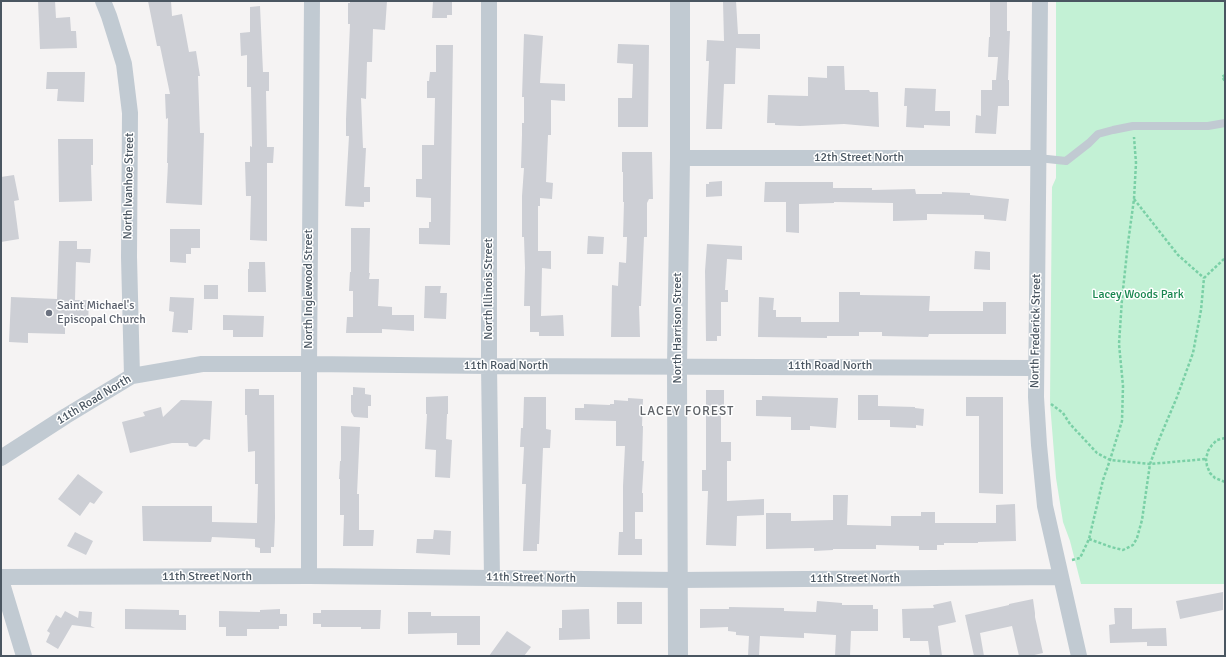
<!DOCTYPE html>
<style>
body{margin:0}
#map{position:relative;width:1226px;height:657px;overflow:hidden;background:#f5f3f3;font-family:Signika,sans-serif}
canvas{display:block}
.frame{position:absolute;inset:0;border:2px solid #4a5661;pointer-events:none}
</style>
<div id="map">
<canvas width="1226" height="657"></canvas>
<div class="frame"></div>
</div>
<script>
const ctx = document.querySelector('canvas').getContext('2d');
ctx.lineJoin = 'round';
function fill(path, color) { ctx.fillStyle = color; ctx.fill(path, 'evenodd'); }
const shape = rows => new Path2D(rows.map(r => 'M' + r).join(''));
function trace(path, color, width, dash) { ctx.strokeStyle = color; ctx.lineWidth = width; ctx.lineCap = dash ? 'butt' : 'round'; ctx.setLineDash(dash || []); ctx.stroke(path); }
function drawText(font, color, halo, rows, align = 'center') {
  ctx.font = font + ' Signika,sans-serif'; ctx.lineWidth = 3; ctx.setLineDash([]); ctx.textBaseline = 'middle'; ctx.strokeStyle = halo; ctx.fillStyle = color; for (const [text, x, y, turn = 0] of rows) {
    ctx.save(); ctx.translate(x, y); ctx.rotate((+turn || 0) * Math.PI / 180); ctx.textAlign = isNaN(turn) ? turn : align; if (halo) ctx.strokeText(text, 0, 0); ctx.fillText(text, 0, 0); ctx.restore();
  }
}
fill(shape([
 [1056,1,1225,1,1225,584,1081,584,1070,541,1063,522,1056,478,1050,403,1052,187,1056,178]
]), '#c3f1d5');
fill(shape([
 [38,1,55,1,56,18,70,17,71,31,76,31,77,48,40,49],
 [148,1,171,1,172,16,182,14,189,52,196,51,200,76,198,76,200,133,204,133,202,205,166,203,168,163,167,163,168,118,166,119,165,94,170,94,160,46,157,46],
 [350,1,387,1,385,30,373,29,372,62,367,62,366,99,361,98,363,148,366,148,364,187,370,187,370,202,364,202,364,207,345,206,349,136,346,136,346,119,350,24,348,24,348,3,350,3],
 [433,1,452,1,452,15,447,15,447,18,432,18],
 [723,1,736,1,738,34,760,34,760,49,736,48,735,84,724,84,722,129,706,129,709,61,706,61,707,40,724,41],
 [990,1,1007,1,1007,31,1010,31,1008,80,1009,80,1009,106,998,106,996,134,975,133,976,115,981,116,981,90,992,90,992,80,996,80,998,57,988,57,989,37,990,37],
 [260,6,263,72,269,72,269,91,266,91,267,147,274,147,273,163,267,163,267,241,250,240,251,196,246,196,245,162,250,162,250,146,252,147,251,87,247,87,247,55,241,56,240,33,250,32,250,7],
 [524,34,543,36,540,83,565,84,565,101,551,100,551,135,548,135,546,182,553,183,552,199,540,198,540,206,538,206,538,251,551,251,551,269,542,268,541,316,563,315,564,336,539,336,539,332,530,332,530,306,524,306,525,268,524,237,522,237,522,196,524,168,521,168,522,135,522,123,524,123,524,97,522,97],
 [618,44,649,45,648,127,618,127,618,98,632,98,633,64,617,63],
 [436,45,453,45,450,245,419,244,419,228,429,228,429,222,431,222,431,198,416,197,416,179,422,179,422,145,434,145,435,98,427,98,427,81,429,81,430,72,436,72],
 [827,66,844,66,845,90,869,90,870,92,878,92,879,127,844,124,800,126,775,125,775,123,767,123,768,95,808,96,808,77,827,78],
 [47,72,85,72,84,102,57,101,58,89,46,89],
 [905,88,936,89,935,111,950,111,950,126,924,125,924,128,906,127,907,106,904,106],
 [58,139,93,139,93,165,91,165,92,201,59,202],
 [622,152,652,152,653,199,649,199,647,203,647,237,644,237,641,306,639,306,640,337,611,337,612,285,618,286,619,262,626,263,627,237,623,237,624,202,623,202,623,172,622,172],
 [14,175,19,200,14,201,19,239,1,242,1,177],
 [722,181,722,196,706,197,706,184,709,184,709,182],
 [765,182,833,182,833,188,872,188,872,190,915,189,916,194,942,194,942,192,970,193,970,195,1009,199,1006,221,984,219,984,215,927,214,927,220,893,221,893,203,834,202,834,203,799,204,799,233,786,232,786,202,764,202],
 [351,228,370,228,369,273,370,273,369,279,379,279,378,306,392,307,392,315,414,315,414,331,382,329,382,333,346,333,347,317,353,317,353,291,349,291,350,272,351,272],
 [170,229,200,229,200,248,191,248,191,254,186,254,186,263,170,262],
 [588,236,604,237,603,254,587,254],
 [59,241,77,241,77,249,91,249,90,263,76,262,75,300,89,300,88,324,65,323,65,334,28,333,28,343,9,342,11,297,57,299],
 [707,244,742,246,742,260,727,259,725,290,728,290,728,302,721,302,721,336,717,336,717,341,706,341,705,271],
 [975,251,990,252,990,270,974,269],
 [249,262,265,262,266,292,248,292,248,269,249,269],
 [204,285,218,285,218,299,204,299],
 [425,286,441,286,440,293,447,293,446,319,424,318],
 [839,292,860,292,860,295,930,296,929,311,983,311,983,302,1006,302,1006,334,929,334,928,337,882,336,882,332,859,332,859,336,827,336,827,338,758,337,759,297,774,298,773,310,776,310,776,317,801,317,801,322,839,322],
 [170,297,194,298,192,330,188,330,188,333,172,332,174,312,169,311],
 [223,315,264,316,263,337,233,337,233,330,223,330],
 [353,387,365,388,365,394,371,395,371,406,368,406,368,418,354,417,351,412,351,395,353,395],
 [245,389,259,389,259,395,274,395,275,518,274,547,271,547,271,553,260,553,260,548,255,547,255,539,212,537,211,542,143,541,142,506,212,506,212,522,257,523,258,484,255,484,255,451,248,452,247,415,245,415],
 [706,390,724,390,724,412,721,412,721,442,731,442,731,461,727,461,727,501,764,499,764,515,737,516,736,546,706,545,708,491,702,491,702,470,706,470],
 [858,395,878,395,878,406,915,407,915,408,924,409,923,426,916,425,916,428,890,427,890,420,858,420],
 [448,396,448,414,447,414,446,439,452,440,450,478,435,477,436,450,425,449,427,414,426,414,426,397],
 [762,396,838,398,836,428,810,426,810,430,791,430,791,417,756,416,756,400,762,400],
 [524,397,546,397,546,429,551,430,550,448,543,448,539,544,537,544,537,551,523,551,526,484,522,484,524,447,520,447,521,428,523,428],
 [966,397,1003,397,1003,494,979,493,979,416,966,416],
 [628,398,643,399,642,426,643,426,642,461,644,461,642,493,643,493,643,512,635,512,635,539,642,539,642,555,618,555,619,532,623,532,623,486,625,446,616,446,616,421,575,420,575,408,584,408,584,404,610,405,610,404,614,404,614,400,628,401],
 [181,400,212,401,210,440,204,439,196,447,189,446,188,443,172,443,130,453,122,422,145,416,143,412,161,407,163,417],
 [341,426,360,427,357,494,359,494,359,530,374,530,373,546,343,546,344,515,340,515,340,479,339,479,340,461,341,461],
 [78,474,103,492,94,504,90,502,80,516,58,499],
 [833,495,848,495,847,525,891,526,891,516,921,516,921,512,935,512,935,523,996,523,996,505,1015,504,1016,541,978,542,978,543,944,543,944,545,937,545,937,550,919,550,919,546,876,545,876,549,833,549,833,550,814,551,814,548,766,549,766,513,791,513,791,521,794,521,833,520],
 [434,530,451,531,450,555,416,553,417,539,433,539],
 [75,532,93,541,86,555,67,546],
 [1223,592,1223,610,1180,619,1176,601],
 [1033,599,1035,613,1035,617,1043,653,1030,656,1019,656,1012,626,980,633,984,656,974,656,965,615,1009,605,1009,604],
 [817,601,842,603,842,605,873,605,873,609,878,609,878,631,851,631,850,656,835,656,836,635,804,633,804,638,760,636,759,656,748,656,749,636,736,635,736,632,728,631,728,627,700,628,700,609,729,609,729,607,784,608,784,611,816,612],
 [951,601,956,622,938,626,942,656,930,656,928,641,910,641,910,638,903,638,902,609,934,608,933,605],
 [617,602,642,602,642,624,617,624],
 [1114,608,1132,608,1132,629,1166,628,1167,646,1147,646,1147,642,1110,643,1109,625,1115,624],
 [125,609,179,610,179,615,186,615,186,630,125,629],
 [280,609,280,614,287,614,287,626,279,626,279,629,247,629,247,636,226,636,226,627,219,627,219,611,260,612,260,610],
 [589,609,590,639,559,640,559,628,562,628,562,610],
 [321,610,381,610,380,629,361,629,361,627,321,627,321,624,313,624,313,613,321,613],
 [65,611,78,618,79,611,92,612,91,626,95,628,72,625,58,649,46,642,50,633,47,631,56,615,61,618],
 [408,612,431,612,431,616,480,616,480,645,457,645,457,633,408,634],
 [507,631,531,647,524,656,489,656]
]), '#cdcfd5');
trace(shape([
 [1225,75,1222,77,1225,81],
 [1134,199,1178,255,1204,278],
 [1051,404,1063,413,1070,424,1097,453,1110,460,1150,464,1206,459],
 [1225,438,1217,440,1212,445,1208,451,1206,459,1207,466,1210,473,1215,478,1225,482],
 [1089,539,1111,547,1123,550,1133,545,1137,538,1142,520,1150,464,1158,442,1177,397,1193,353,1201,310,1204,278,1225,258],
 [1072,560,1080,558,1089,539,1103,480,1110,460,1122,421,1123,386,1119,344,1122,299,1128,243,1134,199,1136,163,1134,137]
]), '#7ad0a6', 2.5, [3, 2]);
trace(shape([
 [1038,158,1066,161,1089,143,1098,134,1113,130,1133,126,1208,126,1225,123]
]), '#c1cad2', 8);
trace(shape([
 [103,1,109,16,124,64,130,113,129,257,132,376],
 [489,1,489,366,492,578],
 [1040,1,1036,397,1039,445,1045,506,1079,656],
 [680,158,1038,158],
 [1,458,66,416,132,376,202,364,309,364,489,366,1035,368],
 [309,576,309,364,312,1],
 [1,577,309,576,678,580,1061,577],
 [1,580,24,656]
]), '#c1cad2', 16);
trace(shape([
 [678,656,677,366,680,158,680,1]
]), '#c1cad2', 20);
for (const [x, y, r, color] of [
 [49,313,4,"#6b7280"]
]) { const dot = new Path2D(); dot.arc(x, y, r, 0, 2 * Math.PI); ctx.fillStyle = color; ctx.fill(dot); trace(dot, '#fff', 1.5); }
drawText('12px', '#4a5661', '#fff', [
 ["12th Street North",859,158],
 ["North Ivanhoe Street",129,186,-89],
 ["North Inglewood Street",309,289,-90],
 ["North Illinois Street",489,289,-90],
 ["North Harrison Street",678,328,-90],
 ["North Frederick Street",1036,331,-89],
 ["11th Road North",506,366],
 ["11th Road North",830,366],
 ["11th Road North",94,400,-31],
 ["11th Street North",207,577],
 ["11th Street North",531,578,1],
 ["11th Street North",855,579]
]);
drawText('12px', '#17864f', '#fff', [
 ["Lacey Woods Park",1138,295]
]);
drawText('12px', '#5b616d', '#fff', [
 ["Saint Michael's",57,306],
 ["Episcopal Church",57,320]
], 'left');
ctx.letterSpacing = '1px';
drawText('13px', '#5f6368', '#fff', [
 ["LACEY FOREST",687,412]
]);
ctx.letterSpacing = '0px';
</script>
